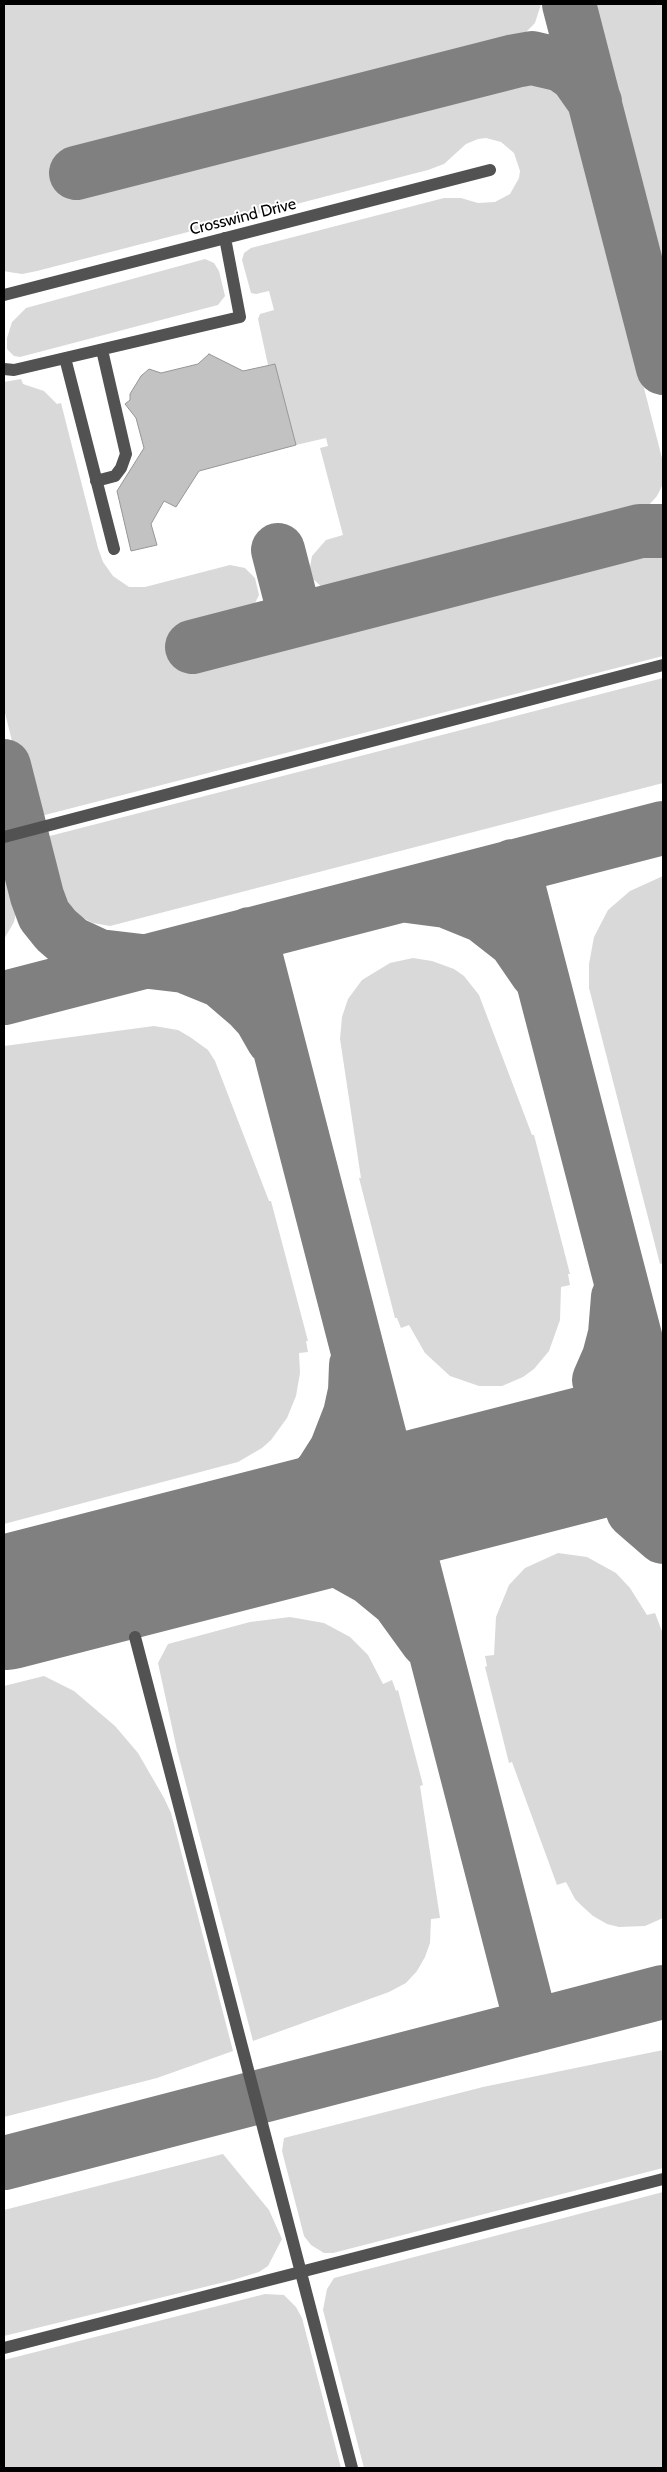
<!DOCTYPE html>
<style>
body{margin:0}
#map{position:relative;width:667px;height:2472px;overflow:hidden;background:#fff;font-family:Cabin,sans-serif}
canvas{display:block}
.frame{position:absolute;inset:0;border:5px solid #000;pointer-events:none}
</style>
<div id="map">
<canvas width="667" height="2472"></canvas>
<div class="frame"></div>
</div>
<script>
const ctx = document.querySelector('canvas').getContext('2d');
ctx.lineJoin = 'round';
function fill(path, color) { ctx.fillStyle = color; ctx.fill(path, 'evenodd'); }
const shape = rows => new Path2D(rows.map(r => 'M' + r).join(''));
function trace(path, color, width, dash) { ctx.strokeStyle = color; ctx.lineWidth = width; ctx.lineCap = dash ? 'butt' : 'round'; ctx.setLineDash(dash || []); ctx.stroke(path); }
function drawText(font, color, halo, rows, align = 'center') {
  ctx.font = font + ' Cabin,sans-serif'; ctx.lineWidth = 4; ctx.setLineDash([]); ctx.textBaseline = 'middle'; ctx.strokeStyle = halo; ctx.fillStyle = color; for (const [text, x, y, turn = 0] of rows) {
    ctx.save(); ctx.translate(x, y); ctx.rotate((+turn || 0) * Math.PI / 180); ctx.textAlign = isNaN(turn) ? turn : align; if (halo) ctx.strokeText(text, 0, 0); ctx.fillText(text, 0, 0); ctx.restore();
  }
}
fill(shape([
 [4,4,541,4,535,23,521,37,465,56,465,58,59,163,67,194,473,89,475,90,524,81,542,82,554,88,564,97,571,112,573,112,663,462,662,486,657,496,648,506,637,513,587,528,587,530,343,593,325,590,313,579,310,567,312,556,326,540,343,535,320,448,328,446,326,438,296,445,275,364,268,365,258,319,260,314,274,310,269,291,256,294,251,293,242,260,244,253,251,248,444,198,461,198,478,203,495,202,510,194,519,178,520,171,514,153,501,142,486,138,478,139,466,144,444,164,428,170,37,271,22,274,9,272,4,271],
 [591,4,663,4,663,281,652,237],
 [205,259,214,263,219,271,225,296,218,305,20,357,14,356,7,349,7,338,12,322,26,308],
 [21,379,23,384,44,391,57,404,61,403,98,548,103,562,113,576,129,587,145,587,230,565,245,568,255,578,259,595,252,609,243,616,244,619,181,635,189,665,596,561,597,563,652,552,663,554,663,656,41,816,31,817,4,709,4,382],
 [663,678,663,783,110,926,93,923,73,913,58,899,47,877,38,842,42,838],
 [4,849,7,849,16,884,18,903,14,922,4,939],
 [663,876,663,1263,660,1264,589,988,589,964,594,937,608,910,630,891],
 [413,958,432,961,454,969,464,976,479,995,532,1135,534,1135,570,1274,568,1274,570,1285,561,1287,560,1320,549,1351,534,1369,523,1377,502,1386,479,1386,450,1376,425,1353,409,1325,401,1328,397,1318,395,1318,359,1178,361,1178,340,1039,342,1017,348,999,362,980,390,963],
 [154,1026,178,1030,190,1037,208,1050,215,1061,269,1201,271,1201,308,1341,306,1341,308,1352,299,1353,300,1373,296,1396,287,1418,271,1440,262,1448,238,1462,4,1524,4,1046],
 [558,1553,587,1557,616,1573,630,1588,647,1615,655,1613,663,1634,663,1918,645,1926,619,1927,607,1924,593,1916,582,1906,575,1899,566,1882,557,1885,512,1762,509,1763,485,1667,487,1666,485,1656,494,1655,496,1617,509,1585,525,1568],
 [290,1617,324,1623,350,1637,368,1655,383,1684,392,1680,396,1691,398,1690,423,1785,420,1786,440,1918,431,1919,430,1943,425,1957,417,1971,406,1983,389,1992,253,2041,177,1750,158,1663,168,1644,250,1622],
 [44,1676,74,1691,115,1726,138,1753,164,1798,171,1813,233,2051,157,2078,4,2117,4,1686],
 [663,2050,663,2168,333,2253,324,2253,311,2245,304,2236,282,2151,284,2138,483,2087],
 [223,2154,269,2210,282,2239,268,2266,259,2272,233,2280,4,2336,4,2210],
 [663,2192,663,2468,364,2468,323,2310,327,2289,334,2278],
 [265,2294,284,2295,296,2307,302,2318,341,2468,4,2468,4,2360]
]), '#d9d9d9');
trace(shape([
 [569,4,663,368],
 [76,173,515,61,532,58,562,65,576,75,595,102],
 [278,550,296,620],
 [192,647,640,531,663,531],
 [4,766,37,896,44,915,56,930,71,943,99,956,184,966,221,981,249,1005,261,1018,273,1039],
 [513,866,663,1444],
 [408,896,446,901,483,916,515,941,537,973],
 [250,934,532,2026],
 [4,998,663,828],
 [599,1380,609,1357,615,1334,618,1297],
 [633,1511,663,1537],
 [223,1552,278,1546,301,1549,336,1559,370,1578,398,1601,427,1641],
 [46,1588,226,1541,257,1529,275,1518,308,1489,322,1472,336,1450,350,1414,355,1391,356,1365],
 [4,2163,663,1992]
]), '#808080', 54);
trace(shape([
 [4,1603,663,1434]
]), '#808080', 134);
const building = shape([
 [209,354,243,371,275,364,296,445,199,471,176,507,164,501,151,524,157,545,131,551,117,491,144,448,136,418,125,404,130,400,130,394,141,376,149,369,161,373,198,364,209,354]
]);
fill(building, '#c2c2c2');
trace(building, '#969696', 1);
trace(shape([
 [4,295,490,170],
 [65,358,114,549],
 [4,369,14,370,240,317,225,238],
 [96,481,115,476,121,468,126,454,102,350],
 [4,837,663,665],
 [135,1637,352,2468],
 [4,2348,663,2179]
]), '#525252', 12);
drawText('16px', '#000', '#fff', [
 ["Crosswind Drive",243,217,-14]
]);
</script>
